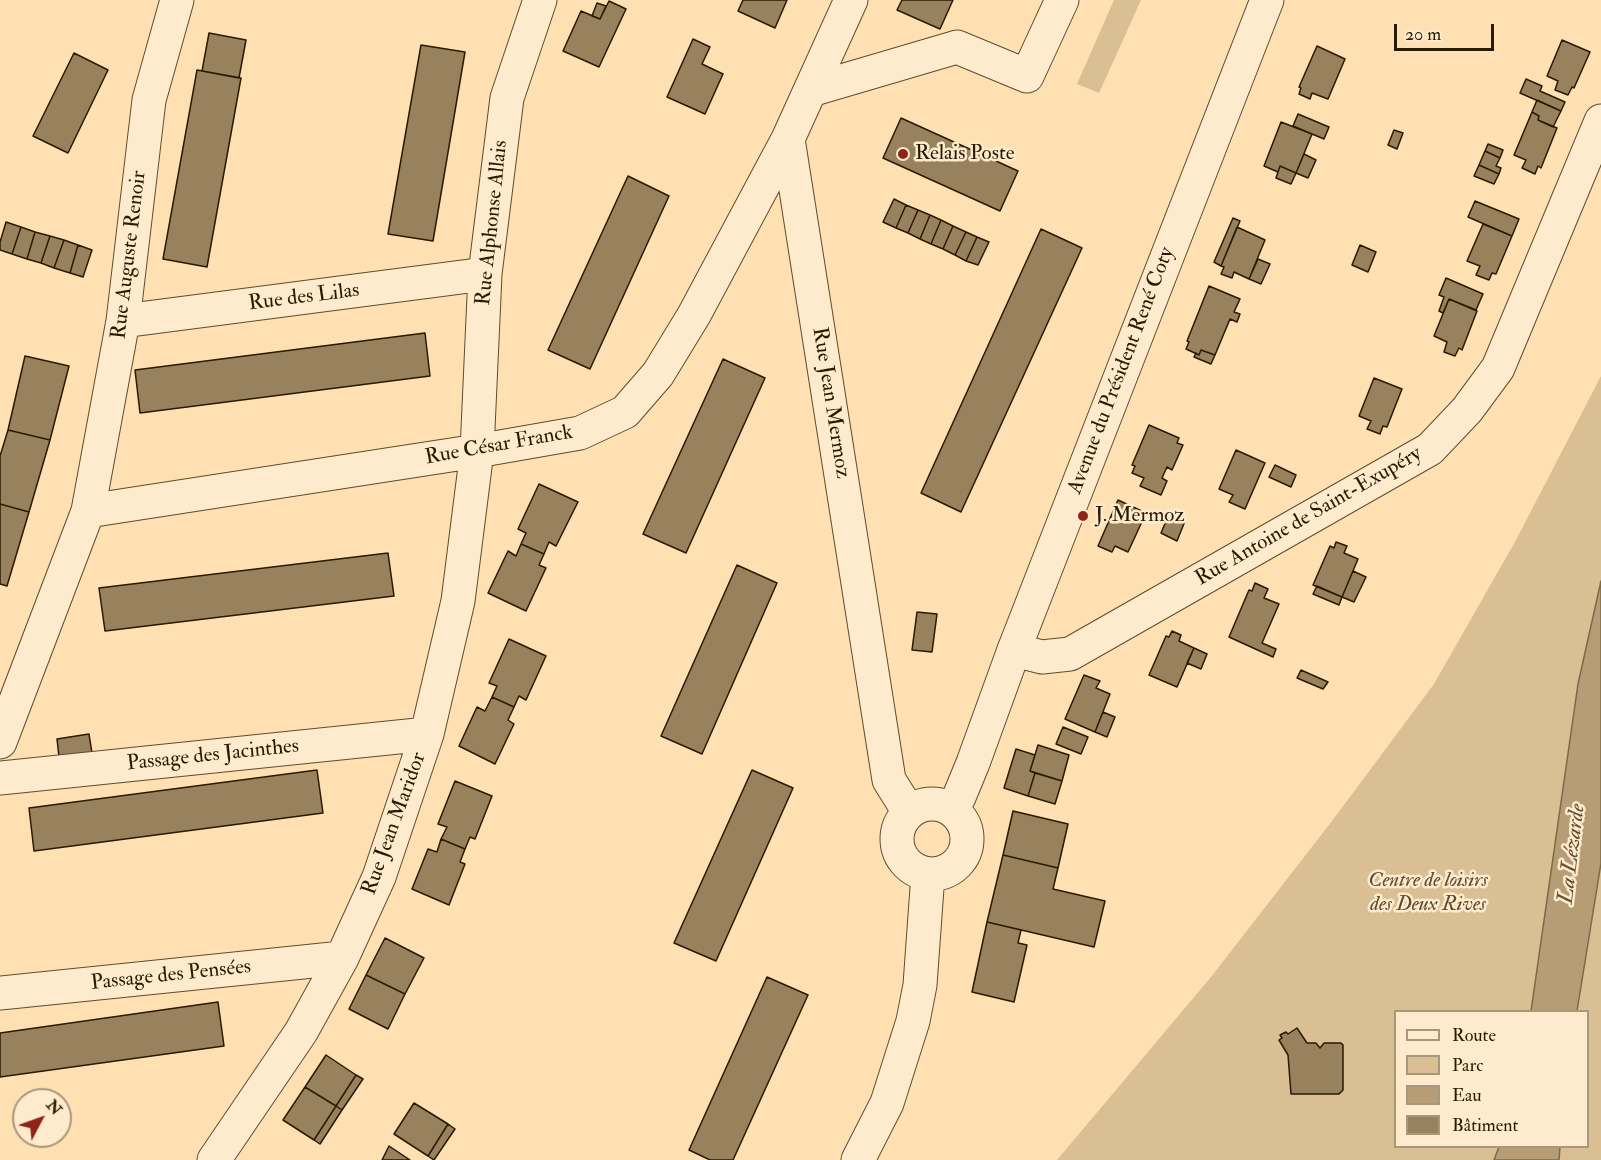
<!DOCTYPE html>
<meta charset="utf-8">
<style>
body{margin:0}
#map{position:relative;width:1601px;height:1160px;overflow:hidden;background:#fee0b2;font-family:"IM FELL Double Pica",serif}
canvas{display:block}
.legend{position:absolute;left:1394px;top:1010px;width:195px;height:138px;box-sizing:border-box;background:#feebcd;border:2px solid #a9977b;margin:0;padding:8px 10px;list-style:none;font-size:18px;color:#2a1a01}
.legend li{display:flex;align-items:center;gap:12px;height:30px}
.legend b{width:30px;border:2px solid #a9977b}
.north{position:absolute;left:12px;top:1088px;width:60px;height:60px;box-sizing:border-box;background:#feebcd;border:2px solid #a9977b;border-radius:50%;rotate:49deg;font-size:16px;font-weight:700;line-height:24px;text-align:center;color:#2a1a01}
.north::after{content:'';display:block;margin:auto;width:21px;height:27px;background:#8f2418;clip-path:polygon(50% 0,100% 100%,50% 72%,0 100%)}
.scale{position:absolute;left:1394px;top:24px;width:100px;height:27px;box-sizing:border-box;border:3px solid #2a1a01;border-top:0;padding-left:8px;font-size:18px;line-height:21px;white-space:nowrap;color:#2a1a01;-webkit-text-stroke:4px #feebcd;paint-order:stroke}
</style>
<div id="map">
<canvas width="1601" height="1160"></canvas>
<ul class="legend">
<li><b style="height:8px;background:#feebcd"></b>Route</li>
<li><b style="height:16px;background:#dabe94"></b>Parc</li>
<li><b style="height:16px;background:#b69d76"></b>Eau</li>
<li><b style="height:16px;background:#98815d"></b>Bâtiment</li>
</ul>
<div class="north">N</div>
<div class="scale">20 m</div>
</div>
<script>
const ctx = document.querySelector('canvas').getContext('2d');
ctx.lineJoin = 'round';
function fill(path, color) { ctx.fillStyle = color; ctx.fill(path, 'evenodd'); }
const shape = rows => new Path2D(rows.map(r => 'M' + r).join(''));
function trace(path, color, width, dash) { ctx.strokeStyle = color; ctx.lineWidth = width; ctx.lineCap = dash ? 'butt' : 'round'; ctx.setLineDash(dash || []); ctx.stroke(path); }
function drawText(font, color, halo, rows, align = 'center') {
  ctx.font = font + ' "IM FELL Double Pica",serif'; ctx.lineWidth = 5; ctx.setLineDash([]); ctx.textBaseline = 'middle'; ctx.strokeStyle = halo; ctx.fillStyle = color; for (const [text, x, y, turn = 0] of rows) {
    ctx.save(); ctx.translate(x, y); ctx.rotate((+turn || 0) * Math.PI / 180); ctx.textAlign = isNaN(turn) ? turn : align; if (halo) ctx.strokeText(text, 0, 0); ctx.fillText(text, 0, 0); ctx.restore();
  }
}
fill(shape([
 [1114,0,1141,0,1099,93,1077,84],
 [1601,376,1601,581,1578,684,1531,1011,1396,1012,1396,1146,1499,1147,1494,1160,1057,1160,1211,977,1332,821,1434,684,1516,540],
 [1601,863,1601,1160,1559,1160,1560,1147,1588,1146,1588,1012,1577,1011]
]), '#dabe94');
const water = shape([
 [1601,581,1601,863,1577,1011,1531,1011,1578,684,1601,581],
 [1499,1147,1499,1146,1560,1147,1559,1160,1494,1160,1499,1147]
]);
fill(water, '#b69d76');
trace(water, '#7e6947', 1.5);
const building = shape([
 [743,0,787,0,775,28,738,11,743,0],
 [902,0,953,0,940,29,897,10,902,0],
 [609,1,626,9,599,67,563,51,581,11,600,19,609,1],
 [597,3,606,6,600,19,592,16,597,3],
 [209,33,246,40,239,78,202,71,209,33],
 [693,39,710,47,702,64,723,74,705,114,667,97,693,39],
 [1562,40,1590,52,1574,88,1572,87,1568,95,1555,90,1558,81,1547,76,1562,40],
 [421,45,465,52,433,241,388,234,421,45],
 [1317,46,1345,59,1328,99,1312,93,1310,99,1299,94,1301,88,1299,87,1317,46],
 [74,53,108,70,68,153,33,136,74,53],
 [197,70,241,78,207,267,163,259,197,70],
 [1526,79,1542,86,1540,91,1565,102,1561,111,1520,93,1526,79],
 [1537,100,1561,111,1553,127,1538,120,1539,116,1532,112,1537,100],
 [1532,112,1539,116,1538,120,1557,128,1541,168,1538,166,1535,174,1522,168,1526,160,1514,155,1532,112],
 [1298,114,1329,127,1324,139,1293,126,1298,114],
 [901,118,1018,171,1000,211,883,158,901,118],
 [1281,122,1312,134,1296,173,1280,166,1278,172,1264,166,1281,122],
 [1394,130,1403,133,1397,149,1388,145,1394,130],
 [1488,144,1503,150,1500,158,1485,151,1488,144],
 [1485,151,1500,158,1496,166,1501,168,1499,174,1479,165,1485,151],
 [1304,154,1316,160,1308,178,1296,173,1304,154],
 [1479,165,1499,174,1494,184,1474,176,1479,165],
 [1280,166,1296,173,1291,184,1276,178,1280,166],
 [628,176,669,196,590,369,548,350,628,176],
 [894,199,906,205,896,228,883,222,894,199],
 [1475,201,1519,219,1512,236,1468,217,1475,201],
 [906,205,918,210,908,233,896,228,906,205],
 [918,210,930,215,920,239,908,233,918,210],
 [930,215,941,220,931,244,920,239,930,215],
 [1233,218,1240,221,1221,266,1214,262,1233,218],
 [941,220,953,226,943,249,931,244,941,220],
 [6,222,21,227,12,254,0,250,0,242,6,222],
 [1483,224,1512,236,1496,274,1492,273,1489,280,1476,275,1480,266,1467,261,1483,224],
 [953,226,966,232,955,255,943,249,953,226],
 [21,227,35,232,27,259,12,254,21,227],
 [1237,227,1265,240,1249,279,1234,272,1232,278,1221,274,1224,267,1221,266,1237,227],
 [1041,229,1082,248,961,512,921,493,1041,229],
 [35,232,50,236,41,263,27,259,35,232],
 [966,232,977,237,966,261,955,255,966,232],
 [50,236,64,240,54,268,41,263,50,236],
 [977,237,989,242,978,265,966,261,977,237],
 [64,240,78,245,70,273,54,268,64,240],
 [78,245,92,250,83,277,70,273,78,245],
 [1360,245,1376,252,1368,272,1352,265,1360,245],
 [1258,259,1270,264,1261,284,1249,279,1258,259],
 [1446,278,1483,294,1476,310,1449,299,1443,313,1439,311,1444,297,1439,295,1446,278],
 [1209,286,1240,299,1234,312,1240,314,1237,322,1230,319,1215,355,1201,350,1199,355,1186,349,1189,342,1187,341,1209,286],
 [1449,299,1477,311,1462,350,1459,348,1455,356,1444,352,1447,342,1434,336,1449,299],
 [425,333,430,376,140,413,135,370,425,333],
 [1201,350,1215,355,1211,364,1194,357,1196,353,1199,355,1201,350],
 [25,356,69,366,50,440,8,430,25,356],
 [723,359,765,378,686,553,643,534,723,359],
 [1374,378,1402,389,1387,427,1383,426,1380,434,1367,429,1371,421,1359,416,1374,378],
 [1149,425,1179,438,1177,443,1183,445,1172,470,1167,467,1162,478,1167,481,1161,495,1140,486,1144,478,1132,473,1135,466,1132,465,1149,425],
 [8,430,50,440,29,512,0,504,0,456,8,430],
 [1236,450,1265,463,1245,509,1229,502,1233,495,1219,489,1236,450],
 [1275,465,1296,475,1291,487,1269,477,1275,465],
 [539,484,578,502,556,546,549,542,544,554,521,544,526,533,518,529,539,484],
 [1118,500,1146,513,1128,552,1115,546,1112,552,1098,546,1118,500],
 [0,504,29,512,7,586,0,584,0,504],
 [1169,514,1185,521,1177,541,1161,533,1169,514],
 [1336,542,1347,546,1344,553,1358,559,1342,597,1313,585,1330,546,1334,548,1336,542],
 [521,544,544,554,539,565,546,568,526,611,488,593,508,551,516,556,521,544],
 [388,553,394,596,105,631,99,588,388,553],
 [737,565,777,583,702,754,661,736,737,565],
 [1353,571,1366,577,1354,602,1342,597,1353,571],
 [1255,583,1268,589,1264,598,1279,604,1262,643,1276,649,1273,657,1229,637,1249,590,1252,591,1255,583],
 [1317,586,1342,597,1339,605,1313,594,1317,586],
 [917,612,937,614,932,652,912,650,917,612],
 [1172,631,1181,635,1179,641,1194,648,1177,687,1149,675,1166,636,1169,637,1172,631],
 [509,639,546,656,526,700,519,696,514,707,492,697,497,686,489,683,509,639],
 [1194,648,1207,654,1201,669,1187,663,1194,648],
 [1301,670,1328,682,1323,689,1297,678,1301,670],
 [1084,675,1100,681,1096,688,1110,694,1095,732,1065,719,1084,675],
 [492,697,514,707,508,720,514,724,495,764,459,746,477,707,485,711,492,697],
 [1103,712,1115,717,1107,737,1095,732,1103,712],
 [1063,727,1088,737,1081,754,1056,744,1063,727],
 [89,734,92,753,59,757,57,739,89,734],
 [1038,745,1069,755,1062,781,1030,771,1038,745],
 [1016,749,1035,755,1030,771,1035,773,1028,796,1004,788,1016,749],
 [317,770,323,813,34,851,29,808,317,770],
 [752,770,793,788,716,961,674,943,752,770],
 [1035,773,1062,781,1055,804,1028,796,1035,773],
 [455,781,492,796,475,839,470,837,465,849,441,839,447,827,438,824,455,781],
 [1013,811,1068,824,1058,868,1003,855,1013,811],
 [441,839,465,849,460,862,465,864,449,905,412,889,428,849,437,852,441,839],
 [1003,855,1058,868,1053,889,1105,901,1094,947,987,922,1003,855],
 [987,922,1021,930,1018,943,1027,945,1014,1002,972,992,987,922],
 [385,938,424,958,405,994,366,975,385,938],
 [366,975,405,994,388,1029,349,1009,366,975],
 [767,977,808,995,733,1160,710,1160,689,1150,767,977],
 [218,1002,224,1046,0,1077,0,1033,218,1002],
 [1297,1028,1307,1043,1316,1043,1320,1048,1324,1043,1341,1043,1343,1045,1343,1090,1339,1094,1291,1094,1288,1055,1279,1040,1282,1038,1280,1035,1286,1032,1288,1034,1297,1028],
 [326,1055,356,1075,336,1106,305,1087,326,1055],
 [356,1075,363,1079,342,1110,336,1106,356,1075],
 [305,1087,336,1106,314,1140,283,1120,305,1087],
 [414,1103,448,1124,428,1156,394,1134,414,1103],
 [336,1106,342,1110,320,1144,314,1140,336,1106],
 [448,1124,455,1129,434,1160,428,1156,448,1124],
 [389,1146,410,1160,382,1160,389,1146]
]);
fill(building, '#98815d');
trace(building, '#2a1a01', 1.5);
const minor = shape([
 [851,0,788,139,889,780,909,812],
 [811,90,957,47,1027,76,1062,0],
 [123,321,485,274],
 [88,511,477,451,580,433,625,412,658,374,694,315,788,139],
 [1014,650,1042,657,1070,654,1430,449,1467,410,1498,368,1601,121],
 [0,742,88,511,123,321,149,100,177,0],
 [0,778,427,734],
 [0,993,342,958],
 [214,1160,301,1032,342,958,379,877,427,734,458,601,477,451,485,274,507,98,540,0]
]);
const tertiary = shape([
 '897 839a35 35 0 1 1 70 0a35 35 0 1 1-70 0Z',
 [951,809,959,797,973,763,1014,650,1267,0],
 [858,1160,887,1103,913,1021,920,985,928,874]
]);
trace(minor, '#5f4c2d', 35);
trace(tertiary, '#5f4c2d', 35);
trace(minor, '#feebcd', 33);
trace(tertiary, '#feebcd', 33);
for (const [x, y, r, color] of [
 [903,154,6,"#8f2418"],
 [1083,516,6,"#8f2418"]
]) { const dot = new Path2D(); dot.arc(x, y, r, 0, 2 * Math.PI); ctx.fillStyle = color; ctx.fill(dot); trace(dot, '#feebcd', 2); }
drawText('21px', '#2a1a01', '#feebcd', [
 ["Relais Poste",915,154],
 ["J. Mermoz",1095,516]
], 'left');
drawText('21px', '#2a1a01', '#feebcd', [
 ["Rue Alphonse Allais",493,223,-84],
 ["Rue Auguste Renoir",130,255,-83],
 ["Rue des Lilas",304,298,-7],
 ["Avenue du Président René Coty",1122,371,-69],
 ["Rue Jean Mermoz",830,403,81],
 ["Rue César Franck",499,446,-10],
 ["Rue Antoine de Saint-Exupéry",1309,517,-30],
 ["Passage des Jacinthes",213,756,-6],
 ["Rue Jean Maridor",395,824,-70],
 ["Passage des Pensées",171,976,-6]
]);
drawText('italic 21px', '#5f4b2d', '#feebcd', [
 ["Centre de loisirs",1428,881],
 ["des Deux Rives",1428,905]
]);
drawText('italic 22px', '#624e30', '#feebcd', [
 ["La Lézarde",1573,854,-83]
]);
</script>
